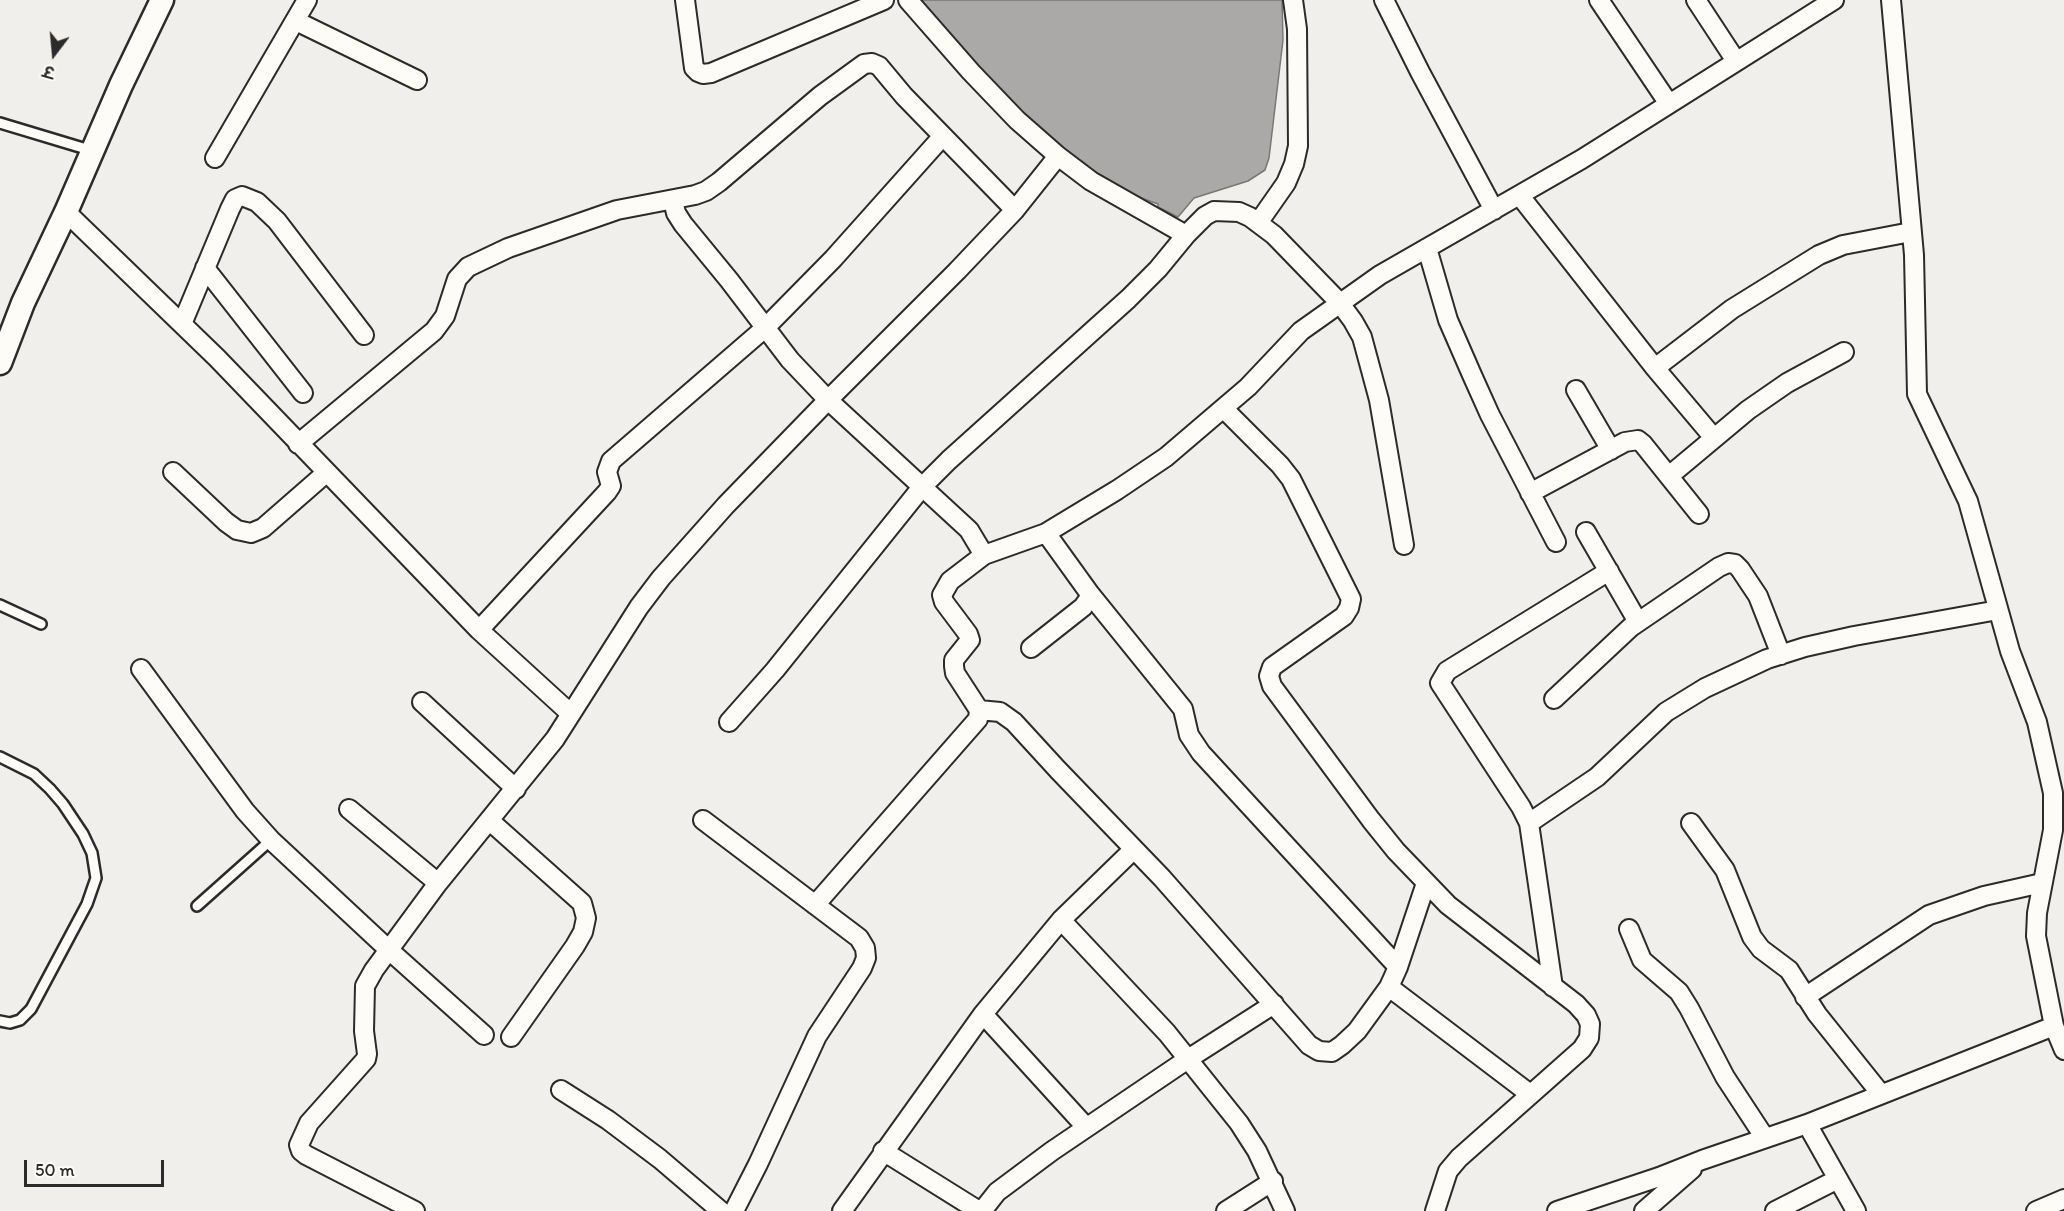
<!DOCTYPE html>
<meta charset="utf-8">
<style>
body{margin:0}
#map{position:relative;width:2064px;height:1211px;overflow:hidden;background:#f0efeb;font-family:Itim,"Playpen Sans Deva",sans-serif}
canvas{display:block}
.north{position:absolute;left:24px;top:24px;width:60px;height:60px;-webkit-text-stroke:4px #fdfcf7;paint-order:stroke;rotate:196deg;font-size:16px;font-weight:700;line-height:24px;text-align:center;color:#2b2b2b}
.north::after{content:'';display:block;margin:auto;width:21px;height:27px;background:#2b2b2b;clip-path:polygon(50% 0,100% 100%,50% 72%,0 100%)}
.scale{position:absolute;left:24px;top:1160px;width:140px;height:27px;box-sizing:border-box;border:3px solid #2b2b2b;border-top:0;padding-left:8px;font-size:18px;line-height:21px;white-space:nowrap;color:#2b2b2b;-webkit-text-stroke:4px #fdfcf7;paint-order:stroke}
</style>
<div id="map">
<canvas width="2064" height="1211"></canvas>
<div class="north">उ</div>
<div class="scale">50 m</div>
</div>
<script>
const ctx = document.querySelector('canvas').getContext('2d');
ctx.lineJoin = 'round';
function fill(path, color) { ctx.fillStyle = color; ctx.fill(path, 'evenodd'); }
const shape = rows => new Path2D(rows.map(r => 'M' + r).join(''));
function trace(path, color, width, dash) { ctx.strokeStyle = color; ctx.lineWidth = width; ctx.lineCap = dash ? 'butt' : 'round'; ctx.setLineDash(dash || []); ctx.stroke(path); }
const water = shape([
 [919,0,1282,0,1283,40,1269,158,1265,170,1248,181,1194,198,1178,217,1158,207,1158,204,1130,194,1099,177,1051,141,987,80,919,0]
]);
fill(water, '#aaa9a7');
trace(water, '#777775', 1.5);
const service = shape([
 [0,123,93,151],
 [0,605,41,624],
 [0,757,34,774,50,789,63,804,83,834,92,853,96,878,87,904,31,1009,20,1020,10,1023,0,1021],
 [197,906,271,840]
]);
const minor = shape([
 [685,0,694,68,698,72,703,74,711,73,884,0],
 [908,0,971,72,1017,120,1058,156,1091,181,1186,235],
 [1384,0,1420,72,1494,210],
 [1599,0,1669,104],
 [1696,0,1736,61],
 [1891,0,1914,255,1917,394,1968,501,2010,651,2037,722,2053,793,2053,830,2037,913,2036,936,2054,1026,2064,1050],
 [296,21,417,80],
 [215,158,307,0],
 [1520,196,1655,368,1714,438],
 [673,200,676,213,683,224,729,280,790,360,828,400,969,530,984,555],
 [66,212,217,358,479,630,571,714],
 [1258,223,1286,183,1294,164,1298,146,1297,29,1293,0],
 [1427,248,1448,320,1472,375,1490,415,1556,542],
 [205,268,303,393],
 [182,324,230,209,235,199,242,196,257,202,277,221,364,335],
 [1655,368,1732,309,1819,255,1843,245,1911,232],
 [1576,390,1611,450],
 [1224,409,1280,465,1291,479,1351,599,1349,608,1344,616,1272,667,1269,676,1272,686,1371,820,1396,851,1448,905,1576,1004,1586,1015,1590,1024,1589,1038,1582,1049,1459,1158,1448,1171,1435,1211],
 [298,444,434,331,445,316,457,279,468,267,508,248,617,210,695,195,706,191,719,182,820,96,864,64,872,63,879,66,904,96,1015,210],
 [173,472,226,522,237,530,251,533,263,528,326,473],
 [1669,476,1748,410,1787,383,1844,352],
 [1530,493,1625,442,1638,440,1643,444,1699,514],
 [1586,532,1638,622],
 [1090,594,1183,709,1189,735,1201,753,1398,967],
 [479,630,607,492,611,486,607,472,611,461,765,328,833,259,942,137],
 [1031,648,1083,607,1088,600,1090,594,1046,533],
 [141,669,245,811,271,840,389,950,484,1035],
 [1554,699,1631,627,1719,567,1728,563,1735,564,1740,569,1758,596,1781,655],
 [422,702,516,789],
 [979,710,1000,712,1014,722,1058,770,1162,878,1309,1045,1319,1051,1332,1052,1342,1045,1357,1031,1389,987,1398,967,1426,883],
 [729,722,775,670,922,487,949,460,1128,299,1158,269,1186,235,1205,216,1214,211,1239,212,1250,217,1274,235,1339,302,1353,321,1362,337,1379,400,1404,545],
 [349,809,438,883],
 [703,820,859,938,865,948,866,958,862,968,817,1036,758,1164,734,1211],
 [490,821,582,903,586,918,583,932,575,946,511,1037],
 [1529,823,1597,777,1666,712,1705,688,1767,659,1805,647,1854,636,1998,610],
 [1691,823,1725,870,1752,937,1761,949,1789,970,1817,1014,1881,1094],
 [815,905,978,719,979,710,955,673,954,666,954,660,970,640,968,634,944,602,942,595,950,581,984,555,1046,533,1117,490,1166,457,1248,387,1301,331,1380,275,1582,159,1834,0],
 [1061,920,1167,1033,1239,1123,1257,1151,1285,1211],
 [1629,929,1642,960,1679,992,1689,1008,1725,1077,1765,1138],
 [1389,987,1530,1094],
 [1553,987,1529,823,1521,807,1440,683,1447,671,1609,571],
 [1805,997,1929,915,1984,896,2042,883],
 [983,1014,1086,1127],
 [561,1090,608,1120,660,1159,721,1211],
 [1807,1124,1856,1211],
 [883,1151,979,1211],
 [415,1211,306,1155,301,1151,299,1145,309,1123,366,1059,367,1054,364,1031,365,986,374,970,438,883,555,739,639,607,661,578,726,505,828,400,957,271,1015,210,1058,156],
 [842,1211,983,1014,1061,920,1134,849],
 [982,1211,997,1192,1052,1151,1188,1059,1274,1004],
 [1226,1211,1273,1181],
 [1557,1211,1659,1177,1702,1160,1807,1124,2054,1026],
 [1644,1211,1692,1169],
 [1775,1211,1838,1179],
 [2036,1211,2064,1199]
]);
const tertiary = shape([
 [0,363,23,303,66,212,121,85,162,0]
]);
trace(service, '#2b2b2b', 14);
trace(minor, '#2b2b2b', 22);
trace(tertiary, '#2b2b2b', 27);
trace(service, '#fdfcf7', 9);
trace(minor, '#fdfcf7', 18);
trace(tertiary, '#fdfcf7', 22);
</script>
